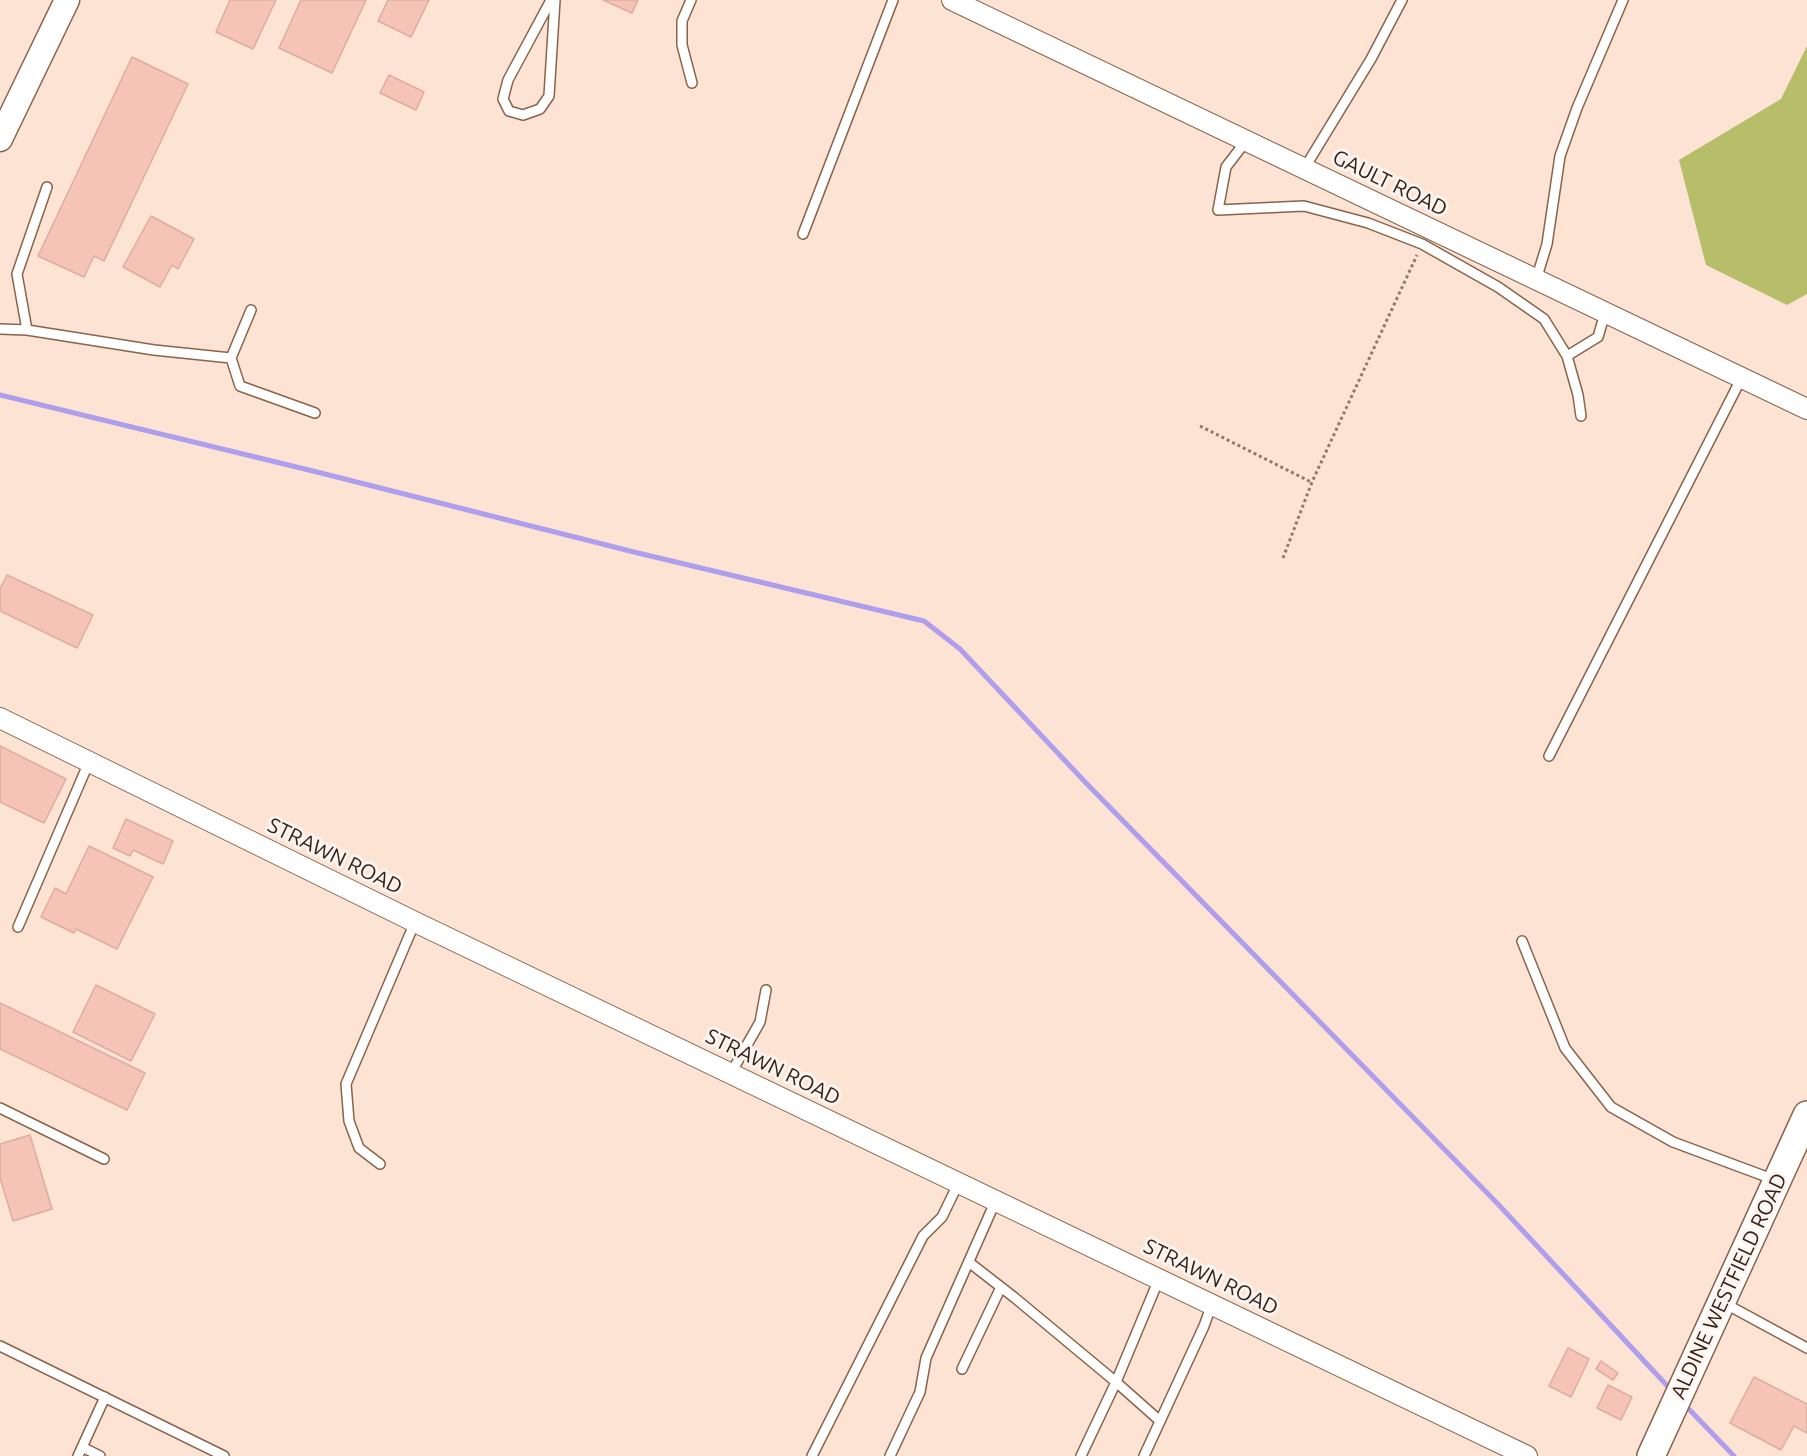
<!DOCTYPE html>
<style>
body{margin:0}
canvas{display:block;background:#fde3d3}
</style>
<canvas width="1807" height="1456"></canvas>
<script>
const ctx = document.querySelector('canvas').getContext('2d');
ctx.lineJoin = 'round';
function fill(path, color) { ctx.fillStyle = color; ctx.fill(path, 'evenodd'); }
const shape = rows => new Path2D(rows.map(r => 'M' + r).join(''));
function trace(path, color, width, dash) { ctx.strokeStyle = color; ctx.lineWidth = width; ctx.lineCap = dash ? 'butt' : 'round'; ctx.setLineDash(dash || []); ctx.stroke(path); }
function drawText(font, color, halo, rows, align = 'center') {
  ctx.font = font + ' Ubuntu,sans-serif'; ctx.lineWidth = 6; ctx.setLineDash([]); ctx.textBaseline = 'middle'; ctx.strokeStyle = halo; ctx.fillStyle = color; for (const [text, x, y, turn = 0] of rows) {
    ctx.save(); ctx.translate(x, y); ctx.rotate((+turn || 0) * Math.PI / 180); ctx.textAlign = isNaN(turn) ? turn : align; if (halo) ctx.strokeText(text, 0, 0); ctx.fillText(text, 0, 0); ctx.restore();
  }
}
fill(shape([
 [1807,46,1807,294,1787,305,1706,265,1679,160,1781,99]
]), '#b6be69');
trace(shape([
 [0,395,317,472,638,553,924,621,960,649,1086,783,1496,1202,1673,1392],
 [1683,1403,1734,1456]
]), '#af9eeb', 5);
const building = shape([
 [230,0,276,0,253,49,216,32,230,0],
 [301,0,366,0,332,73,279,48,301,0],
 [388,0,429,0,411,37,378,21,388,0],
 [603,0,638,0,632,13,603,0],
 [132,57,188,84,104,261,94,256,84,277,38,256,132,57],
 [389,75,424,92,416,110,380,93,389,75],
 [151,216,194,239,178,269,172,265,160,287,123,267,151,216],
 [7,575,93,615,77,648,0,611,0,589,7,575],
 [0,746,66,779,44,823,0,802,0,746],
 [126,819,173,841,163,864,133,850,130,856,113,848,126,819],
 [89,846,153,877,117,949,76,929,74,933,41,917,55,888,66,894,89,846],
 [96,985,155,1014,131,1061,73,1032,96,985],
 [0,1003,145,1073,127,1110,0,1049,0,1003],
 [30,1135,52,1209,13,1221,0,1178,0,1144,30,1135],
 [1568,1348,1589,1359,1571,1397,1549,1386,1568,1348],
 [1601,1361,1618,1373,1613,1380,1596,1369,1601,1361],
 [1754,1377,1807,1404,1807,1433,1794,1426,1781,1450,1730,1423,1754,1377],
 [1608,1385,1632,1397,1621,1420,1597,1408,1608,1385]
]);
fill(building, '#f6c4b7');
trace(building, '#deaca0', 1.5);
const service = shape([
 [551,0,508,80,503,99,509,111,523,115,540,109,549,96,555,0],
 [691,0,682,21,682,45,692,83],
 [1246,141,1226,167,1218,210,1304,206,1368,223,1422,244,1498,287,1544,319,1567,356,1578,395,1581,416],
 [1304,169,1371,59,1402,0],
 [803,234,893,0],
 [1536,280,1547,244,1560,156,1577,108,1623,0],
 [0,329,27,330,154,350,231,358,251,310],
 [27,330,17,274,47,187],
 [1567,356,1598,337,1605,313],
 [231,358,240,386,315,413],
 [1549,756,1741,379],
 [18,927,89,762],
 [1522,941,1565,1048,1611,1107,1673,1142,1775,1180],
 [731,1073,760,1022,766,990],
 [0,1108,104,1159],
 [380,1164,359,1148,349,1121,346,1084,415,922],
 [970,1263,1015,1298,1116,1382,1159,1279],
 [1724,1303,1807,1348],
 [0,1346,224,1456],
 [962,1369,1001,1287],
 [82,1447,100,1456],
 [78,1456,105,1397],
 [812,1456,923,1236,942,1217,959,1182],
 [890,1456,920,1392,926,1358,996,1200],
 [1081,1456,1116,1382,1160,1421],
 [1144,1456,1204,1326,1212,1304]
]);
const minor = shape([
 [952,0,1807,409],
 [0,718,415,922,1527,1456]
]);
const tertiary = shape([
 [0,139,67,0]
]);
const secondary = shape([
 [1651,1456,1807,1115]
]);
trace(service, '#89634b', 12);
trace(minor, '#89634b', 22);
trace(tertiary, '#89634b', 27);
trace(secondary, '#89634b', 30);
trace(shape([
 [1200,426,1311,482],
 [1283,558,1312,482,1417,255]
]), '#8e7a6d', 3, [3, 3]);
trace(service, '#fff', 9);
trace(minor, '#fff', 20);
trace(tertiary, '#fff', 24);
trace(secondary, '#fff', 27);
drawText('21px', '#312117', '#fdf4ef', [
 ["GAULT ROAD",1390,183,26],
 ["STRAWN ROAD",335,856,26],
 ["STRAWN ROAD",773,1067,26],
 ["STRAWN ROAD",1211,1277,26],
 ["ALDINE WESTFIELD ROAD",1729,1286,-65]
]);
</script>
